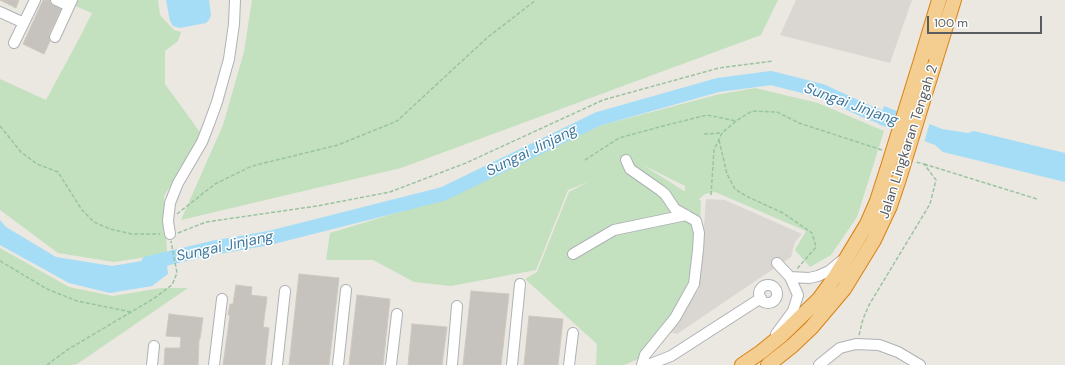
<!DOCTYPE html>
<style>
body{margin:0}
#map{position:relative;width:1065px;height:365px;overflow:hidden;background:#ebe7e1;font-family:"DM Sans",sans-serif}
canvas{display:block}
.scale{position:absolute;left:927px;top:16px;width:115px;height:18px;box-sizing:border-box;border:2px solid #595d60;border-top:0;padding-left:5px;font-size:12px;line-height:14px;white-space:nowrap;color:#595d60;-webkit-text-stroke:3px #fff;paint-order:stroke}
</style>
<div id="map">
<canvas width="1065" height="365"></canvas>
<div class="scale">100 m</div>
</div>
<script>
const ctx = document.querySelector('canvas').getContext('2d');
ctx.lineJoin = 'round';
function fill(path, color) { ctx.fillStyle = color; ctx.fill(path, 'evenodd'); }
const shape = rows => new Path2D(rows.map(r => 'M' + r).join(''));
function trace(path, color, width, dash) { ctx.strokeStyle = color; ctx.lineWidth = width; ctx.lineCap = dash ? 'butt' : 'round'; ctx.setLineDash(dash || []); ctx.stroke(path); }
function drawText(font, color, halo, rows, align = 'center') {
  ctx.font = font + ' "DM Sans",sans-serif'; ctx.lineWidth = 3; ctx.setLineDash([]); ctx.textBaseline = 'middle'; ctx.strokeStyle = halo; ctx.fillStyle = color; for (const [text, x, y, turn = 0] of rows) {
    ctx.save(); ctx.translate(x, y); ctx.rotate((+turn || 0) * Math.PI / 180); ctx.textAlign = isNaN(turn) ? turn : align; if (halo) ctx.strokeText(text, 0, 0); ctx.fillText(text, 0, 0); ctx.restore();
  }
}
fill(shape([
 [796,0,912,0,890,63,780,35],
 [706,199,725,200,802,234,795,242,791,257,677,334,670,332,699,289]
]), '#dad7d3');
fill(shape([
 [76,0,158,0,160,15,174,30,181,32,178,41,165,51,165,84,202,135,164,196,167,254,114,262,58,253,0,210,0,79,46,100,80,37,92,13,73,5],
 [252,0,778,0,761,35,401,168,181,220,223,125,244,52],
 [755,88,818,103,884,131,857,217,831,255,810,267,795,250,806,231,715,192,705,194,699,199,701,201,697,286,655,352,624,365,596,365,597,344,525,279,537,272,569,192,588,182,568,190,536,270,451,286,414,282,373,260,326,260,330,233,436,201,536,154,576,132,716,95],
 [643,165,685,186,685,191,684,191],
 [0,248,69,287,113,296,161,288,188,288,77,364,71,365,0,365]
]), '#c3e1bf');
fill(shape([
 [166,0,209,0,211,15,209,20,206,23,180,28,173,26,170,21],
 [884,106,942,129,968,133,974,131,1065,153,1065,182,943,152,935,145,878,124],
 [0,220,6,227,56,257,112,266,166,257,168,274,152,286,110,293,69,283,0,245]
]), '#a5ddf7');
fill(shape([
 [914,116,930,122,924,143,908,137]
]), '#ebe7e1');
trace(shape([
 [148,263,212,248,269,238,443,194,598,119,718,85,771,78,822,91,870,113,899,123]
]), '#a5ddf7', 14);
const building = shape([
 [0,0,19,0,16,8,0,0],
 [43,0,50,0,51,4,61,9,49,34,50,41,44,54,23,44,43,0],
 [299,274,339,278,329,365,289,365,299,274],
 [236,285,252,287,251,295,267,297,263,327,269,328,265,365,223,365,230,315,228,315,230,304,233,304,236,285],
 [471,291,509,294,501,365,463,365,471,291],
 [357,295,390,299,383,365,349,365,357,295],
 [169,314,203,318,200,339,199,339,198,365,164,365,165,348,180,348,181,337,166,336,169,314],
 [529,316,563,319,558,365,524,365,529,316],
 [412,324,447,327,442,365,408,365,412,324]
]);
fill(building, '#c6c2bd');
trace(building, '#cfc8c0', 1);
const minor = shape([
 [56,0,69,6],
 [0,12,24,23],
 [55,37,72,0],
 [14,43,35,0],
 [626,160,630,169,660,190,665,194,675,209,696,221,699,233,698,250,694,284,675,318,645,355,642,365],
 [170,234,168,221,170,203,178,183,202,142,209,124,217,102,229,59,234,24,235,0],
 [573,254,614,230,686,215],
 [790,277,809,278,818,276,829,271,841,261],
 '759 294a9 9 0 1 1 18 0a9 9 0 1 1-18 0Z',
 [776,334,793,311,798,295,790,277,777,263],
 [152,365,154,346],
 [214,365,222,299],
 [277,365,285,291],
 [338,365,346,290],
 [391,365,397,314],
 [452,365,457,306],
 [512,365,520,284],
 [569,365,573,333],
 [648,365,671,356,761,298],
 [819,365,840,348,856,344,879,345,898,352,920,365]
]);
const highway = shape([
 [922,57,939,0],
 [933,68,954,0],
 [742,365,761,352,782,335,819,299,835,277,867,224,877,201,887,170],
 [768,365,792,346,811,328,844,289,874,240,890,206,899,179]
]);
trace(minor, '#aeb2b5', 12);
trace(highway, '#d98213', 16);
trace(shape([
 [0,126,21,152,37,164,58,172,82,210,94,222,110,229,132,234,160,234],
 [704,134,722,133],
 [719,140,727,174,735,189,746,196,783,213,812,233,816,247,797,269],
 [585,160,619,138,663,126,707,115,736,121],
 [924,164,1037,199],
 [711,195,714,150,722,133,736,121,752,111,777,112,799,123,882,150],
 [177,214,215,184,252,166,338,145,397,121,488,37,536,0],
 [178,233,206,222,317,206,390,192,466,163,603,100,719,68,773,61],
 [0,261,47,289,77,301,131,312],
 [859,335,863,319,869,305,930,204,936,180,924,164,916,162],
 [47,365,67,350,153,299,172,285,177,273,171,241]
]), '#9ac4a0', 1.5, [4, 2]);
trace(minor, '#fff', 10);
trace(highway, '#f3ce90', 14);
const highwayBridge = shape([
 [887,170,922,57],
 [899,179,933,68]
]);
trace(highwayBridge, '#d98213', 16, []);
trace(highwayBridge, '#f3ce90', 14);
drawText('14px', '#595d60', '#fff', [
 ["Jalan Lingkaran Tengah 2",909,142,-72]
]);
drawText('italic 15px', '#417a9e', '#fff', [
 ["Sungai Jinjang",851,105,20],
 ["Sungai Jinjang",532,151,-26],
 ["Sungai Jinjang",225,247,-12]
]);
</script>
